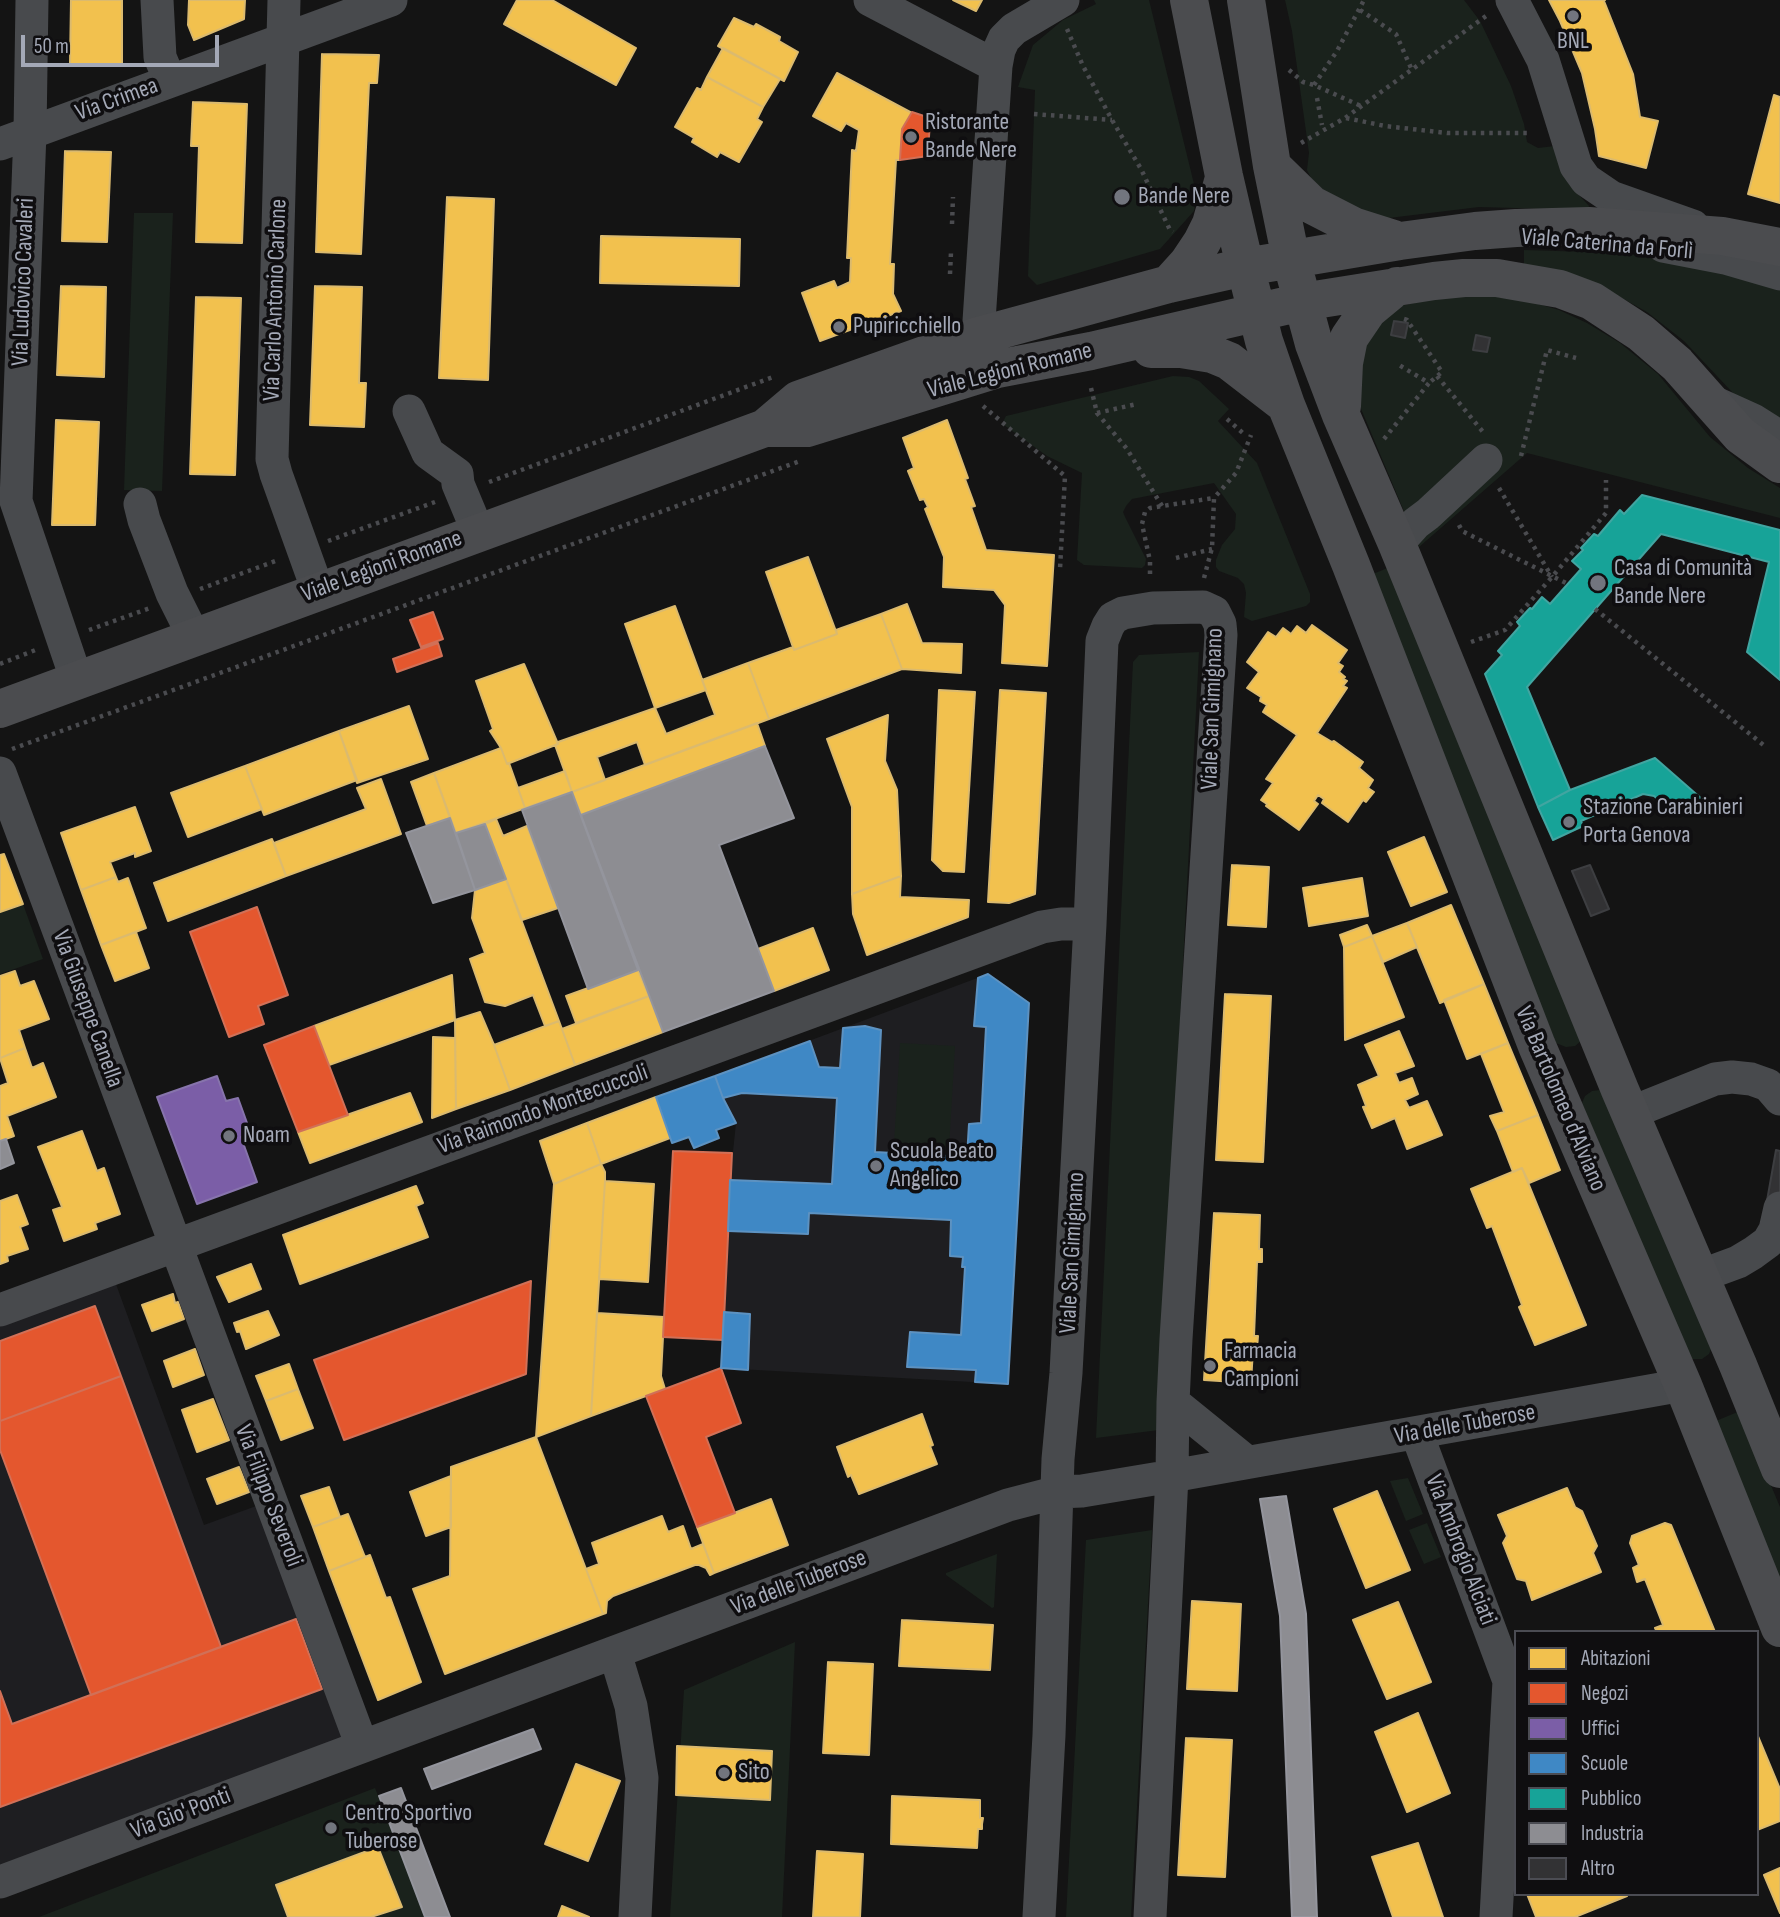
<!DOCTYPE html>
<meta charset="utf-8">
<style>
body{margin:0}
#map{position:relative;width:1780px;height:1917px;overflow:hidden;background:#141414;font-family:"Sofia Sans Condensed",sans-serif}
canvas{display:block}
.legend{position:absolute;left:1514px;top:1630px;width:245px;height:266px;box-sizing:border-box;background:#0f0e10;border:2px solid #4b4c53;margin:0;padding:9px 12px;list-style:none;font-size:21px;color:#a4a9b7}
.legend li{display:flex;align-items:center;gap:14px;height:35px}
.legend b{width:35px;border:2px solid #4b4c53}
.scale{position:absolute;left:21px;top:35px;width:198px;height:32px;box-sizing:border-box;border:4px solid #a4a9b7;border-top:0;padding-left:9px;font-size:21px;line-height:24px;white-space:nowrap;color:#a4a9b7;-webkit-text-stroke:5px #0f0e10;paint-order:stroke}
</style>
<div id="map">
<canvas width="1780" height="1917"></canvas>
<ul class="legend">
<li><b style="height:19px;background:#f2c14e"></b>Abitazioni</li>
<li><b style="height:19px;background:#e4572e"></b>Negozi</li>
<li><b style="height:19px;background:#7b5ea7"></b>Uffici</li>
<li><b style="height:19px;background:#3f88c5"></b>Scuole</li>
<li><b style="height:19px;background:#17a398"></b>Pubblico</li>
<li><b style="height:19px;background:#8d8d92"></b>Industria</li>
<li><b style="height:19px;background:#323234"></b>Altro</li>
</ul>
<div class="scale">50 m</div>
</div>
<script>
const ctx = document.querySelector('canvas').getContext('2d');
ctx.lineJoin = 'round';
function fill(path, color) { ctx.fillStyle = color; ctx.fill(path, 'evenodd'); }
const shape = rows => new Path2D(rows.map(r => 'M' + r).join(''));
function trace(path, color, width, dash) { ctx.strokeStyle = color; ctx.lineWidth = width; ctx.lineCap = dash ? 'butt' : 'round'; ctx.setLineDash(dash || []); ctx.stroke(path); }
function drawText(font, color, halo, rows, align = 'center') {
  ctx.font = font + ' "Sofia Sans Condensed",sans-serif'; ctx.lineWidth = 7; ctx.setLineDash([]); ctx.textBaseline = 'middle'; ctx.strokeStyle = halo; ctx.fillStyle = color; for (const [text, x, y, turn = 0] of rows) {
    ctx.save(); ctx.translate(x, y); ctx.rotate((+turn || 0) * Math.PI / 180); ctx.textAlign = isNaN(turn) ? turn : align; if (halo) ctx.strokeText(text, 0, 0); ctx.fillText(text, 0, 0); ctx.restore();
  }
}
fill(shape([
 [988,974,1029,1003,1008,1384,721,1368,730,1180,736,1123,723,1098,715,1076],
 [113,1276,204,1525,281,1497,374,1747,0,1871,0,1318]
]), '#1e1e21');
fill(shape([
 [1094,0,1149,0,1194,184,1196,199,1194,211,1160,249,1037,285,1028,276,1035,90,1018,87,1033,45,1063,20,1096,4],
 [1285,0,1464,0,1480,21,1511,86,1524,124,1527,142,1538,148,1555,146,1568,183,1589,206,1588,210,1479,207,1356,222,1311,178,1307,170,1309,153,1292,31],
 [134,213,173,213,162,491,124,490],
 [1524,250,1624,253,1685,261,1780,286,1780,432,1733,393,1684,341,1647,312,1602,287,1524,265],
 [1472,296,1498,297,1528,301,1559,310,1587,323,1620,343,1658,374,1710,437,1748,468,1780,488,1780,518,1527,453,1419,547,1351,385,1351,347,1400,306,1439,298],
 [1173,376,1189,377,1199,381,1229,409,1218,421,1257,463,1310,594,1310,602,1306,606,1252,621,1244,617,1246,593,1244,584,1238,578,1219,571,1216,567,1216,560,1222,545,1235,529,1236,514,1214,483,1132,499,1126,506,1123,512,1125,517,1146,559,1145,565,1142,568,1084,565,1077,560,1082,473,1047,456,1004,425,1004,420,1006,416],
 [1390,567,1581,1041,1575,1046,1566,1047,1556,1043,1368,576],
 [1199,652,1159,1430,1096,1438,1133,662,1139,655],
 [23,904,43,959,0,974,0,912],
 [900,1043,955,1046,949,1148,894,1145],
 [1600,1090,1712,1347,1709,1354,1702,1359,1690,1359,1582,1103,1585,1096,1592,1091],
 [1740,1411,1780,1507,1780,1590,1711,1423],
 [1408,1478,1423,1514,1406,1521,1390,1481],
 [1427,1523,1441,1557,1424,1564,1409,1530],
 [1152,1530,1131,1917,1066,1917,1086,1540],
 [997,1554,994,1607,992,1608,946,1575,946,1573],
 [795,1642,782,1917,670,1917,684,1690],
 [375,1788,425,1917,39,1917]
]), '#1a221c');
const homes = shape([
 [71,0,122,0,122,65,70,65,71,0],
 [189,0,245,0,244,19,194,40,188,25,189,0],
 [517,0,552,0,636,48,616,85,504,24,517,0],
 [953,0,982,0,976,11,953,0],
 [1549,0,1605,0,1604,1,1633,74,1640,117,1658,121,1646,168,1599,156,1595,129,1582,73,1560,21,1549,0],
 [734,18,754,27,756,24,780,37,779,41,798,52,784,81,718,46,734,18],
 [723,48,780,79,763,107,707,77,723,48],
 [322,54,379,55,377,83,369,83,361,254,316,252,322,54],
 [837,73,912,113,902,129,900,160,896,160,890,264,894,264,893,294,901,311,820,341,802,293,834,281,837,288,850,282,851,258,847,258,852,150,856,151,859,130,846,123,841,131,813,116,837,73],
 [707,77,763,107,757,119,762,122,739,162,720,152,717,157,692,142,694,138,675,127,697,88,701,90,707,77],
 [1774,95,1780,97,1780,203,1748,194,1774,95],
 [193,102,247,104,242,243,196,242,199,146,191,146,193,102],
 [65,151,111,152,107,242,62,241,65,151],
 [447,197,494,199,488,380,439,378,447,197],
 [601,236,740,239,739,286,600,283,601,236],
 [61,286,106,287,104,377,57,375,61,286],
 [315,286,362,287,359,383,366,383,364,427,310,425,315,286],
 [196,297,241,298,235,475,190,474,196,297],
 [56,420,99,422,95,525,52,525,56,420],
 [947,420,968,478,965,479,975,506,971,507,986,550,1054,555,1047,666,1002,663,1005,605,994,590,943,587,944,557,925,509,928,507,924,499,920,500,908,471,914,468,903,438,947,420],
 [808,557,837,634,794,650,766,572,808,557],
 [907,604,922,643,962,644,961,673,902,669,881,614,907,604],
 [675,606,706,690,655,708,625,624,675,606],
 [881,614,902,669,769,719,748,663,793,647,794,650,837,634,836,630,881,614],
 [1312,625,1347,650,1338,663,1343,666,1339,672,1345,677,1343,679,1347,681,1343,686,1347,688,1317,733,1332,742,1334,741,1363,762,1359,768,1373,780,1368,788,1374,792,1366,802,1363,800,1348,822,1322,803,1324,799,1318,795,1314,801,1318,804,1299,830,1266,806,1267,804,1261,800,1273,783,1266,779,1297,735,1263,712,1267,705,1260,701,1261,697,1247,688,1259,672,1247,662,1268,632,1276,637,1283,628,1291,634,1297,626,1306,633,1312,625],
 [748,663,769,719,645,765,637,742,597,757,605,780,572,792,555,745,558,744,558,742,655,708,666,734,715,715,702,680,748,663],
 [524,664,558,744,507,764,501,748,490,731,493,729,476,681,524,664],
 [939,690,975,692,964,872,943,871,932,860,939,690],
 [1000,690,1046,693,1035,894,1009,903,988,902,1000,690],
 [409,706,428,759,357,783,339,731,409,706],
 [888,715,885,761,897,790,901,876,852,894,852,807,827,739,888,715],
 [757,723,765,746,581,815,572,792,757,723],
 [339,731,357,780,264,815,245,766,339,731],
 [501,748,507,764,509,763,525,808,456,833,434,773,501,748],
 [245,766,262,809,188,837,171,793,245,766],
 [565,771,572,792,525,808,518,788,565,771],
 [434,773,450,818,427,826,411,782,434,773],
 [381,779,401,834,286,876,274,843,366,809,357,788,381,779],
 [135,807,151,851,135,857,135,853,110,862,116,877,81,890,61,833,135,807],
 [496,819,503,836,527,826,558,908,522,920,485,824,496,819],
 [1424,837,1447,892,1411,906,1388,852,1424,837],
 [272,839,286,876,168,921,154,883,272,839],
 [4,854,23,904,0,912,0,855,4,854],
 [1232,865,1269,867,1266,927,1228,925,1232,865],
 [901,876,900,897,969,900,968,917,867,955,853,914,852,894,901,876],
 [116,877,118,882,128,878,146,928,101,945,81,890,116,877],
 [1362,878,1368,916,1309,926,1303,888,1362,878],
 [506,879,559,1021,545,1026,533,995,505,1006,485,1002,470,959,485,953,472,918,475,890,506,879],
 [1451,905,1484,984,1440,1003,1407,923,1451,905],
 [1407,923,1417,947,1383,962,1372,936,1407,923],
 [1367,925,1372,936,1344,947,1340,935,1367,925],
 [813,928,829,970,774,991,758,949,813,928],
 [136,932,149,968,115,981,101,945,136,932],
 [1372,936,1404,1017,1345,1040,1344,947,1372,936],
 [638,970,649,996,576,1023,566,996,638,970],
 [15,971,20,986,34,981,49,1019,19,1030,25,1048,0,1058,0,976,15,971],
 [452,975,455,1020,329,1065,314,1026,452,975],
 [1484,984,1508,1043,1467,1059,1444,1000,1484,984],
 [1225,994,1271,996,1263,1162,1216,1160,1225,994],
 [649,996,663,1032,575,1065,562,1029,649,996],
 [480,1012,494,1045,510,1090,456,1109,455,1020,480,1012],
 [559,1021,575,1065,510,1090,494,1045,559,1021],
 [1399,1031,1414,1066,1395,1073,1399,1083,1412,1078,1418,1094,1405,1100,1409,1108,1427,1101,1442,1135,1407,1149,1395,1118,1372,1128,1363,1107,1366,1106,1358,1085,1379,1076,1365,1045,1399,1031],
 [433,1037,455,1038,456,1109,432,1118,433,1037],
 [1508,1043,1538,1115,1497,1131,1490,1116,1504,1112,1481,1054,1508,1043],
 [25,1048,32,1068,43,1063,56,1097,7,1116,14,1136,0,1141,0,1086,8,1083,0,1058,25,1048],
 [410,1093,422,1122,310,1163,298,1132,410,1093],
 [656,1097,670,1138,601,1164,587,1123,656,1097],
 [1538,1115,1560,1170,1529,1183,1522,1168,1513,1172,1497,1131,1538,1115],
 [587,1123,601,1164,554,1184,540,1141,587,1123],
 [82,1131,97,1171,104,1168,120,1214,95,1223,97,1229,64,1241,53,1210,62,1207,38,1147,82,1131],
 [601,1164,605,1172,605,1181,591,1416,536,1437,554,1184,601,1164],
 [1522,1168,1586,1325,1535,1345,1519,1307,1522,1305,1492,1226,1487,1228,1471,1189,1522,1168],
 [605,1181,654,1184,648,1282,599,1279,605,1181],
 [416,1186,423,1203,416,1206,428,1237,300,1284,283,1235,416,1186],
 [17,1195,28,1224,20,1227,28,1249,7,1256,8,1261,0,1264,0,1201,17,1195],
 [1214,1213,1260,1215,1259,1249,1262,1249,1262,1262,1257,1262,1254,1336,1258,1336,1257,1349,1253,1349,1251,1383,1204,1380,1214,1213],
 [251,1264,261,1289,229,1302,217,1277,251,1264],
 [173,1294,175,1303,178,1302,184,1319,152,1331,142,1305,173,1294],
 [268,1311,279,1335,246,1349,240,1331,237,1332,234,1323,268,1311],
 [597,1313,664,1317,661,1376,665,1389,591,1416,597,1313],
 [195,1349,204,1375,173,1387,164,1361,195,1349],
 [289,1364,298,1389,266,1401,256,1376,289,1364],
 [298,1389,313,1428,281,1440,266,1401,298,1389],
 [213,1399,229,1440,197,1452,182,1410,213,1399],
 [922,1414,933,1445,930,1446,937,1464,859,1494,851,1475,848,1477,837,1447,922,1414],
 [536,1437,603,1614,445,1674,413,1589,450,1576,451,1467,536,1437],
 [239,1467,249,1492,217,1504,207,1479,239,1467],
 [451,1476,451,1527,426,1536,410,1492,451,1476],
 [329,1487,340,1517,313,1527,301,1496,329,1487],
 [1567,1488,1575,1507,1582,1511,1597,1546,1593,1553,1601,1572,1532,1600,1526,1581,1517,1579,1503,1543,1507,1536,1498,1515,1567,1488],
 [1377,1491,1410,1570,1366,1588,1334,1509,1377,1491],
 [771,1499,788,1545,714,1573,697,1527,771,1499],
 [348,1514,365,1557,329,1571,313,1527,348,1514],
 [662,1516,668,1532,683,1526,691,1549,703,1544,714,1573,710,1575,706,1568,699,1565,695,1565,613,1596,607,1601,606,1613,603,1614,586,1569,599,1564,592,1543,662,1516],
 [1665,1523,1671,1525,1715,1632,1657,1632,1655,1628,1663,1625,1645,1579,1637,1582,1633,1568,1639,1565,1630,1543,1632,1536,1665,1523],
 [370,1555,386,1598,390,1597,421,1682,378,1700,329,1571,370,1555],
 [1192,1601,1241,1604,1237,1691,1187,1689,1192,1601],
 [1398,1602,1431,1682,1387,1699,1353,1620,1398,1602],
 [902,1620,993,1625,990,1670,899,1666,902,1620],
 [828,1662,873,1664,869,1755,823,1753,828,1662],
 [1418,1713,1450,1793,1407,1812,1375,1732,1418,1713],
 [1757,1734,1780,1789,1780,1821,1757,1830,1757,1734],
 [1186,1738,1232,1740,1225,1877,1178,1875,1186,1738],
 [677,1746,772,1751,770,1800,676,1795,677,1746],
 [576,1764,620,1781,588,1861,545,1844,576,1764],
 [892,1796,980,1800,980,1818,983,1818,982,1824,982,1829,978,1829,977,1848,891,1844,892,1796],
 [1418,1843,1443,1917,1393,1917,1372,1857,1418,1843],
 [378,1847,402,1907,371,1917,288,1917,276,1885,378,1847],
 [817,1851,863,1854,860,1917,813,1917,817,1851],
 [1780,1868,1780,1913,1764,1875,1780,1868],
 [1527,1894,1626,1894,1627,1896,1575,1917,1536,1917,1527,1894],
 [562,1906,589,1917,558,1917,562,1906]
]);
fill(homes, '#f2c14e');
trace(homes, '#dbba6e', 2);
const shops = shape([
 [912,112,930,118,928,156,900,160,902,129,912,112],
 [433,612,443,639,421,647,410,620,433,612],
 [438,643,442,656,397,672,393,659,438,643],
 [257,907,288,995,258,1006,264,1024,229,1037,190,932,257,907],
 [314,1026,348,1115,298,1132,264,1045,314,1026],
 [673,1151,732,1153,723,1340,663,1337,673,1151],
 [531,1281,526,1374,344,1440,314,1360,531,1281],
 [95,1306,121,1376,0,1421,0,1341,95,1306],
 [721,1368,741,1423,706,1437,735,1513,697,1527,646,1396,721,1368],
 [121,1376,221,1647,91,1695,0,1450,0,1421,121,1376],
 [296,1619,322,1689,0,1807,0,1691,12,1724,296,1619]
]);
fill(shops, '#e4572e');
trace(shops, '#d17057', 2);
const offices = shape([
 [217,1076,226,1101,238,1098,251,1134,241,1137,257,1182,197,1204,157,1097,217,1076]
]);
fill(offices, '#7b5ea7');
trace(offices, '#8774ac', 2);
const schools = shape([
 [988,974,1029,1003,1008,1384,975,1382,976,1370,907,1367,910,1332,961,1335,965,1267,962,1267,963,1257,950,1256,951,1220,809,1213,808,1234,728,1231,730,1180,832,1184,837,1098,742,1093,723,1098,715,1076,810,1041,819,1067,840,1068,843,1028,865,1026,881,1030,875,1152,967,1157,969,1124,981,1123,986,1027,974,1026,978,978,988,974],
 [715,1076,723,1098,736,1123,716,1130,719,1138,694,1148,689,1137,672,1143,656,1097,715,1076],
 [724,1312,750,1314,748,1370,721,1368,724,1312]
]);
fill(schools, '#3f88c5');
trace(schools, '#5d92c1', 2);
const public = shape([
 [1642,495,1780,530,1780,680,1747,652,1769,562,1661,534,1527,687,1570,790,1538,807,1485,674,1502,655,1498,651,1520,626,1517,622,1530,608,1532,609,1542,597,1550,604,1581,569,1572,561,1583,550,1581,548,1594,534,1598,536,1620,510,1624,514,1642,495],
 [1655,758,1703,800,1694,810,1684,802,1674,813,1654,796,1643,794,1581,821,1583,826,1553,840,1538,807,1570,790,1655,758]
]);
fill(public, '#17a398');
trace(public, '#41a5a1', 2);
const industry = shape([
 [765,746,794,818,719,845,774,991,663,1032,581,815,765,746],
 [572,792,638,970,588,989,522,810,572,792],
 [450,818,475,890,433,903,406,833,450,818],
 [485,824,506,879,475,890,456,833,485,824],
 [6,1139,14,1163,0,1169,0,1141,6,1139],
 [1286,1496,1306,1614,1317,1917,1292,1917,1280,1616,1260,1499,1286,1496],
 [533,1729,541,1749,432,1789,424,1769,533,1729],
 [401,1788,450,1917,425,1917,379,1796,401,1788]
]);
fill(industry, '#8d8d92');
trace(industry, '#94959d', 2);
const building = shape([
 [1394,321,1408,323,1405,338,1391,335,1394,321],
 [1476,335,1490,338,1487,352,1473,350,1476,335],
 [1590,865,1609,909,1591,916,1572,871,1590,865],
 [1776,1150,1780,1151,1780,1215,1765,1212,1776,1150]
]);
fill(building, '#323234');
trace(building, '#3d3e41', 2);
trace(shape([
 [1360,10,1396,34,1411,68],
 [1067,29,1083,66,1112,120,1141,169,1170,230,1173,232],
 [1289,70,1303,82,1314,85,1361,106],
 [1314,85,1337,51,1364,0],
 [1317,98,1322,125],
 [1034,114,1112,120],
 [1346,118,1385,126,1447,133,1531,133],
 [1301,143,1345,118,1486,16],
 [952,224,953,197],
 [950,274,951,252],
 [1404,319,1407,320,1442,372,1429,383],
 [1437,376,1483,432],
 [1091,388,1097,413,1127,449,1162,506],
 [983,406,1065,476,1060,569],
 [1097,413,1137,404],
 [1227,419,1244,434],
 [1384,439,1429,383,1399,365],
 [1521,456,1547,350,1576,358],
 [489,482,773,377],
 [1499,488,1552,577],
 [1459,525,1462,531,1568,584],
 [328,541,435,502],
 [1176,558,1212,549],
 [1150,574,1150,561,1142,524,1145,512,1150,508,1214,498],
 [1204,578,1212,548,1214,498,1236,473,1251,435],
 [200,589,278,560],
 [1595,609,1766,747],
 [89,630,150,608],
 [1471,642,1505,630,1552,577,1606,513,1606,480],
 [0,664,38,649],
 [12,749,800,461]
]), '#4a4b4f', 4.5, [3.5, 5]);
trace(shape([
 [32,0,30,132,16,501,77,681],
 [157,0,160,57,170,81],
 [284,0,272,459,276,474,318,591],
 [870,0,996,66],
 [1512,0,1543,60,1576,166,1586,180,1611,197,1693,226],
 [0,144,391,0],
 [1663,246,1725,258,1780,274],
 [978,336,996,66,999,50,1004,39,1014,29,1063,0],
 [1711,401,1753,420,1780,437],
 [409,411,428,453,457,474,458,484,478,532],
 [140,504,144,520,172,593,194,637],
 [1397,544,1416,523,1428,514,1486,460],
 [0,773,362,1746],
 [1630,1113,1715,1079,1732,1077,1751,1079,1768,1085,1780,1099],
 [1700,1276,1738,1262,1753,1253,1768,1242,1775,1230,1780,1208],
 [0,1310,1042,927,1061,924,1090,924],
 [1173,1402,1247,1462],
 [1417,1434,1509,1681,1496,1917],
 [615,1653,631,1706,642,1778,635,1917],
 [0,1882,1008,1505,1058,1492,1082,1491,1172,1476,1683,1385],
 [1039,1917,1049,1735,1058,1459,1066,1373,1090,924,1102,641,1108,626,1113,618,1123,613,1153,608,1203,607,1214,612,1220,624,1221,635,1176,1339,1173,1402,1172,1476,1150,1917]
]), '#484a4d', 33);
trace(shape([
 [1189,0,1224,176,1241,249,1264,341,1286,405,1351,565,1537,1046,1683,1385,1780,1628],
 [1246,0,1272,166,1291,259,1314,344,1341,415,1397,544,1620,1090,1738,1365,1780,1469],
 [1272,166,1312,205,1353,226,1394,239],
 [1169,284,1188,263,1202,242,1211,224,1224,178],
 [1151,349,1181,349,1212,354,1229,361,1286,405],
 [1342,406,1344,363,1349,338,1368,310,1397,286],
 [765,428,798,400,978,336,1169,284,1245,267,1400,241,1475,231,1516,228,1589,226,1722,236,1780,247],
 [0,709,765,428,807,428,997,369,1091,351,1302,302,1434,281,1464,278,1497,278,1560,289,1592,301,1641,333,1677,364,1740,435,1780,464]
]), '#4b4c4f', 38);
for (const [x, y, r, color] of [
 [1573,16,7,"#72757e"],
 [911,137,7,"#72757e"],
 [1122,197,9,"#72757e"],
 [839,327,7,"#72757e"],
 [1598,583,9,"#72757e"],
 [1569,822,7,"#72757e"],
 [229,1136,7,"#72757e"],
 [876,1166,7,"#72757e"],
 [1210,1366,7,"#72757e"],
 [724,1773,7,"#72757e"],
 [331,1828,7,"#72757e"]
]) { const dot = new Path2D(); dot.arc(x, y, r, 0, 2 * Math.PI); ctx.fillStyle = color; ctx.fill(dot); trace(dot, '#0f0e10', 2.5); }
drawText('24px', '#a4a9b7', '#0f0e10', [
 ["BNL",1573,42,"center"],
 ["Ristorante",925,123],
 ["Bande Nere",925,151],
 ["Bande Nere",1138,197],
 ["Pupiricchiello",853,327],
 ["Casa di Comunità",1614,569],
 ["Bande Nere",1614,597],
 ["Stazione Carabinieri",1583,808],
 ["Porta Genova",1583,836],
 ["Noam",243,1136],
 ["Scuola Beato",890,1152],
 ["Angelico",890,1180],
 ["Farmacia",1224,1352],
 ["Campioni",1224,1380],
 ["Sito",738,1773],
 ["Centro Sportivo",345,1814],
 ["Tuberose",345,1842]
], 'left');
drawText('24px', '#a4a9b7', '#0f0e10', [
 ["Via Crimea",117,100,-20],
 ["Viale Caterina da Forlì",1607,245,5],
 ["Via Ludovico Cavaleri",24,282,-88],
 ["Via Carlo Antonio Carlone",276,300,-88],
 ["Viale Legioni Romane",1010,371,-14],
 ["Viale Legioni Romane",382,567,-20],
 ["Viale San Gimignano",1213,709,-88],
 ["Via Giuseppe Canella",87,1009,70],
 ["Via Bartolomeo d'Alviano",1560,1099,67],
 ["Via Raimondo Montecuccoli",543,1110,-20],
 ["Viale San Gimignano",1073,1253,-87],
 ["Via delle Tuberose",1465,1425,-10],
 ["Via Filippo Severoli",268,1496,69],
 ["Via Ambrogio Alciati",1460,1550,69],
 ["Via delle Tuberose",799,1583,-21],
 ["Via Gio' Ponti",181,1814,-21]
]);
</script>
